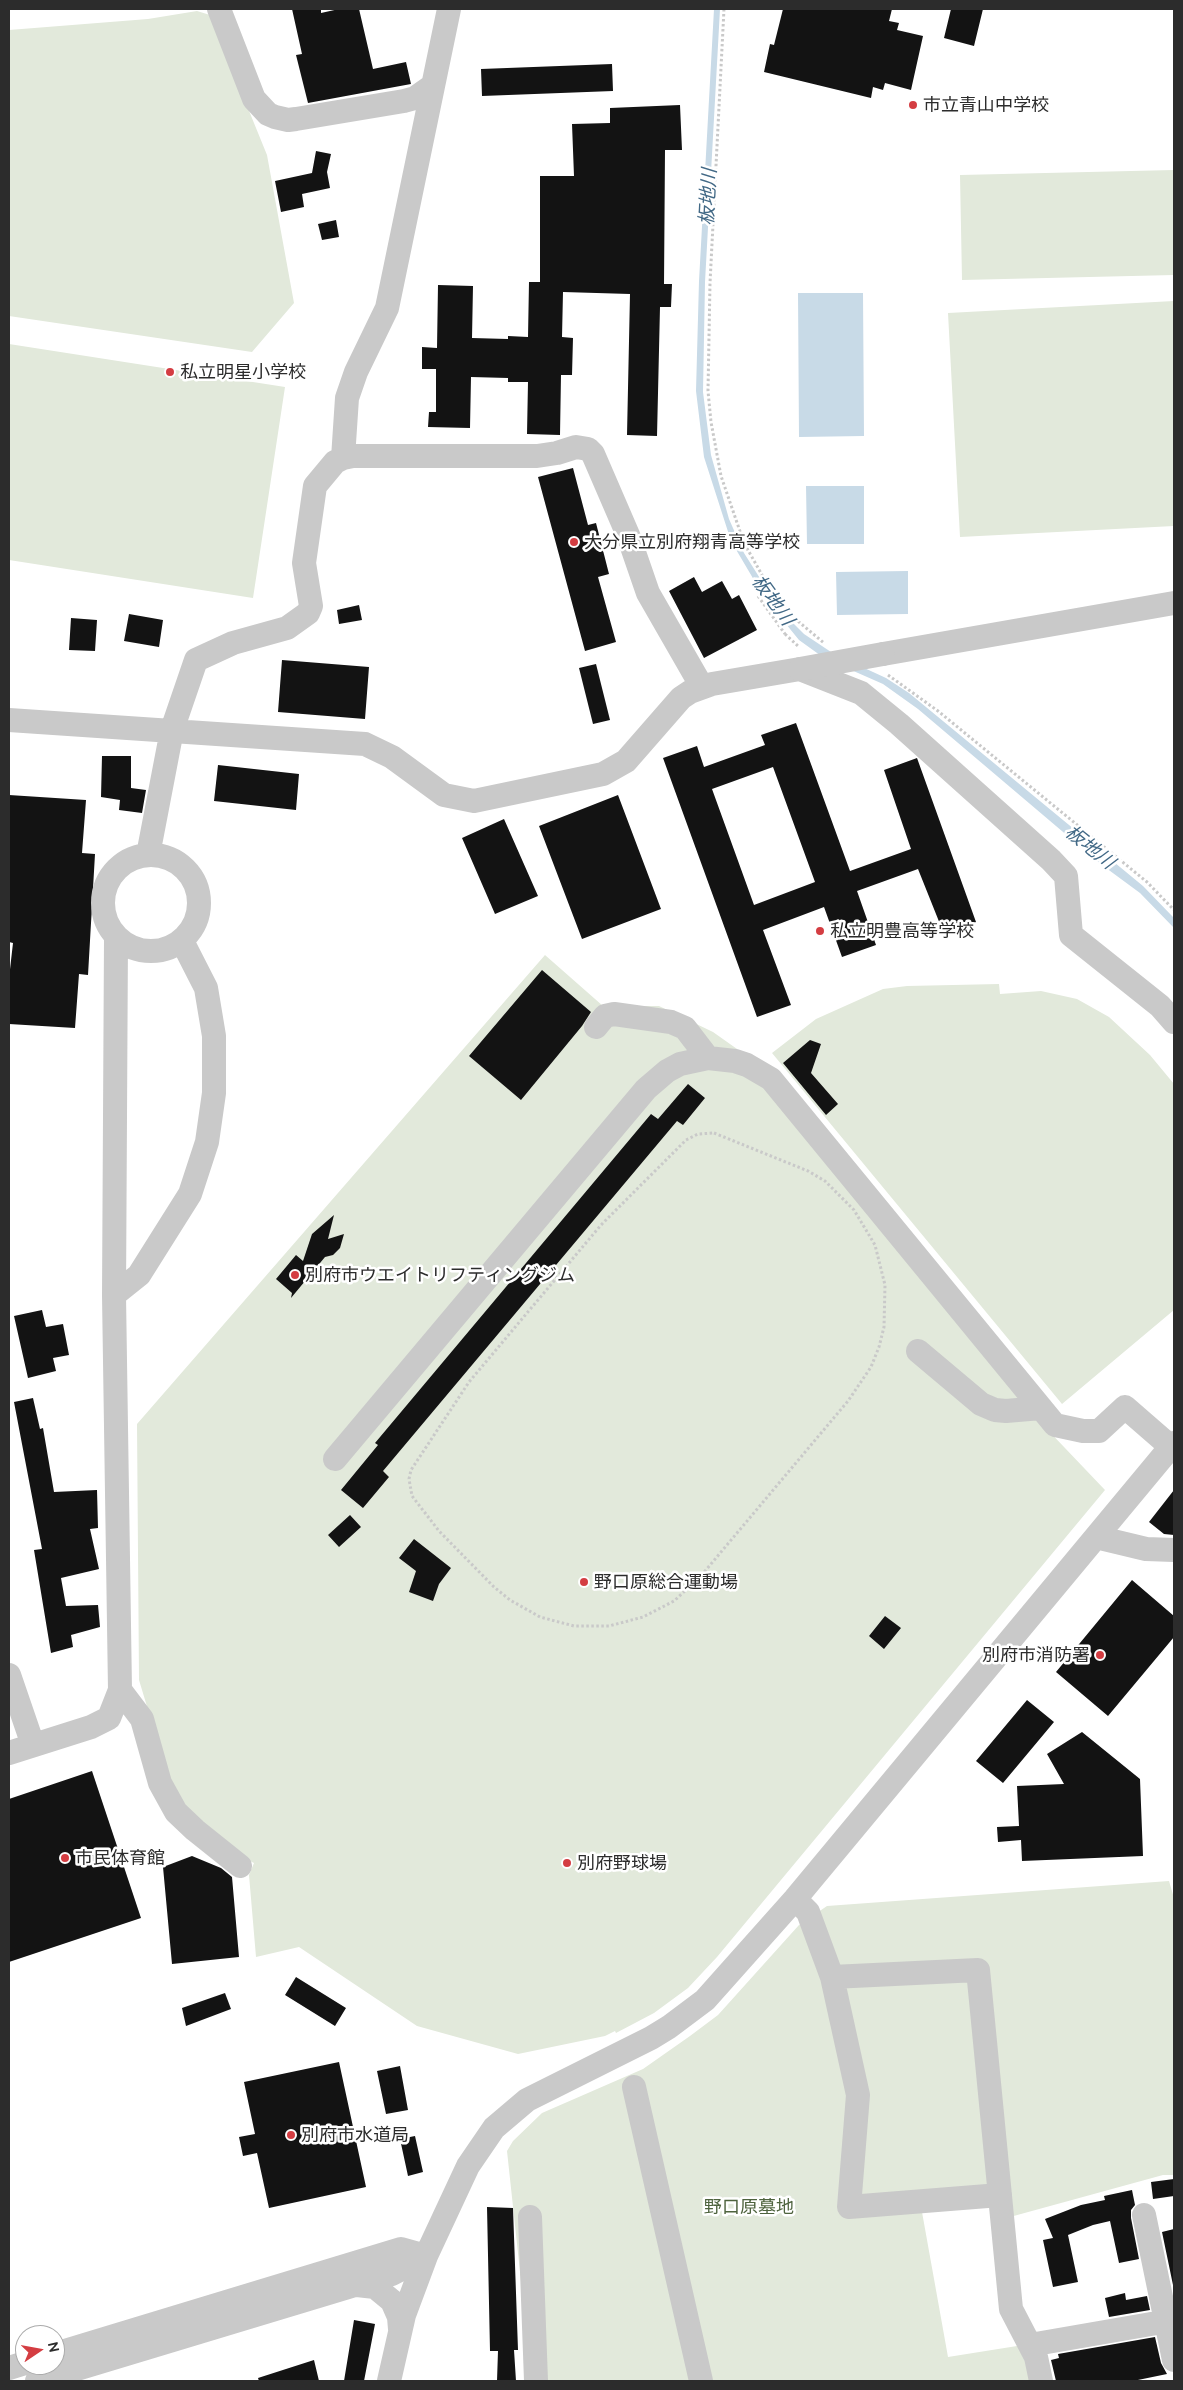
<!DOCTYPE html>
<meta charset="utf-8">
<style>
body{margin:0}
#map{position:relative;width:1183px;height:2390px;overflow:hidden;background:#fff;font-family:Ubuntu,sans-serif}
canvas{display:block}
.frame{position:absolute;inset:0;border:10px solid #2c2c2c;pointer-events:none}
.north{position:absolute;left:15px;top:2325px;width:50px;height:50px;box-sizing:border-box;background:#fff;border:1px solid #ababab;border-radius:50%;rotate:78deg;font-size:14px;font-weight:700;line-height:20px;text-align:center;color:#2c2c2c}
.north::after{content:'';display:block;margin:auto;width:18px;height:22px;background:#d43d42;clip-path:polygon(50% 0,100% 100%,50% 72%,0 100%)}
</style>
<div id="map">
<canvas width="1183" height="2390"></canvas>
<div class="frame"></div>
<div class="north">N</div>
</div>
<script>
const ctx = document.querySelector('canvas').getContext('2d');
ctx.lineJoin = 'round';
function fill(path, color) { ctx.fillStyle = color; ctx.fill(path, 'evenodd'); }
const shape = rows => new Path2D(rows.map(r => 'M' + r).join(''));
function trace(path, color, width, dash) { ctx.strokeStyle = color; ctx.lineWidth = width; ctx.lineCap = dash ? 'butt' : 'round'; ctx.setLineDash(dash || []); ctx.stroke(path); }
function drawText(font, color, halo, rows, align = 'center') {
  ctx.font = font + ' Ubuntu,"Noto Sans JP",sans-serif'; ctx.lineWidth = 5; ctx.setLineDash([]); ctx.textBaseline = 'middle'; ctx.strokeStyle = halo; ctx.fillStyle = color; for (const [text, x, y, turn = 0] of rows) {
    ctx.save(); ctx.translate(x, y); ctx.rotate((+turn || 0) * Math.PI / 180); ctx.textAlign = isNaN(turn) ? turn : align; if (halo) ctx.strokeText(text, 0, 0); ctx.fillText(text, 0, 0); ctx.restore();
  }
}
fill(shape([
 [197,11,210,15,267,155,294,303,252,352,9,316,9,30,148,19],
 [1174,170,1174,275,962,280,960,175],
 [1174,301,1174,526,960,537,948,313],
 [9,344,285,387,253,598,9,560],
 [545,955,603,1006,659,1006,713,1032,764,1068,1044,1426,1105,1490,717,1957,688,1988,654,2013,616,2033,615,2031,605,2036,518,2054,417,2026,299,1947,256,1957,249,1875,254,1863,236,1854,191,1814,169,1779,139,1680,137,1424],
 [999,984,1000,994,1041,991,1077,999,1109,1017,1150,1055,1174,1084,1174,1310,1062,1404,772,1053,816,1019,883,989,907,986],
 [1169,1881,1174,1898,1174,2175,1163,2175,1010,2217,999,2202,922,2212,948,2357,1017,2346,1029,2359,1034,2381,524,2381,529,2355,507,2151,513,2141,542,2113,643,2069,690,2036,718,2015,799,1925,827,1906]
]), '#e2e9db');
fill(shape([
 [714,9,720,9,705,282,703,392,711,455,729,519,744,553,780,610,804,634,834,654,886,678,909,693,1143,886,1174,918,1174,928,1140,893,1102,865,918,709,883,684,824,658,799,640,764,597,731,541,704,457,696,391,699,281],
 [798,293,863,293,864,436,799,437],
 [806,486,864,486,864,544,807,544],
 [908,571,908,614,837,615,836,572]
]), '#c8dae7');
fill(shape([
 [292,9,321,9,321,13,339,9,359,9,373,69,406,62,411,84,308,103,296,55,302,54],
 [783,9,892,9,889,21,899,23,897,30,923,36,911,90,885,83,883,90,873,87,871,98,764,72,770,44,774,45],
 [951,9,983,9,974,46,944,38],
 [612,64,613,91,482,96,481,69],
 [680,105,682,150,665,150,664,284,672,284,671,307,660,307,657,436,627,435,630,294,563,292,562,337,573,338,572,375,561,375,560,435,527,434,528,382,508,382,508,378,471,377,470,428,428,427,429,412,436,412,436,369,422,369,422,347,437,348,438,285,473,286,472,338,508,339,508,336,528,337,529,282,540,282,540,176,574,176,572,124,610,123,610,108],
 [316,151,331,154,327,172,330,188,302,194,304,207,281,212,275,181,312,173],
 [336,220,339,237,322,240,318,224],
 [573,468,588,525,596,523,609,574,598,577,616,642,585,651,538,477],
 [694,577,702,592,722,581,732,599,739,595,757,630,704,658,669,591],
 [359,605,362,620,339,624,337,610],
 [129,614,163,620,159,647,124,641],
 [71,618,97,620,95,651,69,650],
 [282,660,369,667,365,719,278,712],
 [596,664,610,720,593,724,579,668],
 [796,723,850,871,911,849,884,770,917,758,976,922,944,934,918,869,857,891,876,945,842,957,824,907,763,930,791,1005,757,1017,663,758,697,746,704,767,765,745,761,735],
 [773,767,815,882,754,905,712,789],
 [102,756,131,756,131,788,146,790,142,813,119,810,120,800,101,797],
 [218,765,299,774,296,810,214,801],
 [9,795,86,800,82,853,95,854,88,975,79,974,75,1028,9,1024,9,978,13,943,9,942],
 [618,795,661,909,582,939,539,826],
 [504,819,538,896,495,914,462,838],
 [542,970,591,1012,582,1026,521,1100,469,1056],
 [810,1040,821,1044,811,1073,838,1104,826,1115,783,1063],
 [688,1084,705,1098,683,1125,677,1121,383,1471,389,1477,363,1508,341,1490,378,1445,375,1443,651,1114,658,1119],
 [334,1215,328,1239,344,1234,340,1248,333,1255,325,1257,291,1298,292,1293,276,1279,296,1255,303,1261,312,1234],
 [42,1310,46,1327,63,1324,69,1355,53,1358,56,1371,28,1378,14,1316],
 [33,1398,40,1429,43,1428,54,1492,97,1490,98,1528,90,1529,99,1569,61,1578,66,1606,98,1605,100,1627,71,1635,73,1647,51,1653,34,1550,42,1549,14,1402],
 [1174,1490,1174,1535,1164,1534,1149,1522],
 [350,1515,361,1527,339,1547,328,1535],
 [414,1539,451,1568,439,1584,433,1601,409,1592,416,1571,399,1558],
 [1132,1580,1174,1616,1174,1637,1108,1716,1056,1672],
 [885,1616,901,1628,884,1649,869,1636],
 [1027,1700,1054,1722,1003,1783,976,1761],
 [1082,1732,1140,1779,1143,1856,1022,1861,1021,1840,998,1842,997,1827,1019,1826,1017,1786,1064,1784,1047,1754],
 [92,1771,141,1918,9,1962,9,1799],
 [192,1856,221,1868,232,1877,239,1957,172,1964,163,1867],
 [296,1977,346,2008,335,2026,285,1995],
 [225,1993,231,2009,186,2026,182,2008],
 [339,2062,366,2187,269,2208,257,2153,243,2156,239,2137,255,2134,244,2082],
 [400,2066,408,2110,386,2114,377,2071],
 [415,2136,423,2172,408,2176,400,2139],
 [1174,2179,1174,2196,1153,2199,1151,2182],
 [1132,2190,1135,2205,1131,2210,1131,2218,1139,2259,1119,2263,1110,2221,1093,2225,1068,2235,1078,2282,1053,2287,1043,2240,1053,2238,1045,2219,1081,2205,1105,2200,1104,2196],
 [487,2207,513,2208,518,2350,514,2350,516,2381,497,2381,498,2351,490,2351],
 [1174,2229,1174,2285,1173,2285,1162,2232],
 [1125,2293,1126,2300,1147,2296,1150,2310,1109,2317,1105,2298],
 [354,2320,375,2324,364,2381,344,2381],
 [1155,2337,1161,2363,1167,2374,1133,2381,1056,2381,1051,2360,1059,2358,1058,2354],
 [314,2360,319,2381,259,2381,258,2378]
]), '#131313');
trace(shape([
 [724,9,710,283,708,391,711,422,721,476,744,543,770,589,793,617,824,643],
 [758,596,785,634],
 [785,634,799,647],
 [888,675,938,711,1147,882,1174,910],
 [714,1133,808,1171,825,1181,854,1210,875,1245,885,1285,884,1327,879,1347,871,1367,848,1401,700,1577,674,1601,643,1617,609,1626,574,1626,540,1617,510,1600,494,1587,439,1531,412,1496,409,1479,411,1470,469,1382,601,1225,686,1140,698,1134,714,1133]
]), '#c9c9c9', 3, [2.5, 2.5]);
trace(shape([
 [219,9,254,99,268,114,275,117,288,120,296,119,404,101,415,98,432,86],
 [343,458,347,398,356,372,387,308,449,9],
 [883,654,1174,603],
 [9,720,365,744,392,757,444,795,474,801,603,774,626,761,681,698,690,692,712,684,800,669,861,693,899,724,1051,860,1066,876,1071,935,1160,1006,1174,1022],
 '103 903a48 48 0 1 1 96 0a48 48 0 1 1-96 0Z',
 [148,855,172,730,196,660,233,643,287,628,308,613,311,606,304,563,315,486,335,462,343,458,353,456,537,456,557,453,576,447,588,449,593,454,628,535,648,593,702,687],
 [596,1027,605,1016,614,1014,671,1022,685,1028,708,1058],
 [114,1295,139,1275,190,1194,207,1142,214,1093,214,1036,206,988,182,941],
 [918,1351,981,1404,995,1410,1006,1411,1041,1408],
 [335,1459,646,1089,667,1071,680,1064,708,1058,735,1061,747,1065,771,1079,1055,1425,1083,1431,1099,1431,1125,1407,1171,1447],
 [1096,1537,1146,1549,1174,1550],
 [9,1675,33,1745],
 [120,1690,142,1719,160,1783,176,1812,195,1830,240,1866],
 [9,1753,91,1727,109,1718,120,1690,114,1295,116,938],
 [795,1899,808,1912,832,1977,978,1970,1011,2309,1036,2357,1041,2381],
 [832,1977,858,2095,849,2207,1000,2195],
 [634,2087,701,2381],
 [1144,2215,1174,2360],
 [530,2217,536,2381],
 [357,2285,375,2287,392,2301,399,2317,400,2329],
 [1030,2345,1174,2320],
 [55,2354,401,2249,426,2256],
 [9,2368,25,2363],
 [37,2381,378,2278,392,2274,426,2256],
 [389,2381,404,2315,426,2256,468,2166,494,2128,527,2100,651,2038,669,2027,705,2000,795,1899,1174,1443]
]), '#c9c9c9', 24);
trace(shape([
 [800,669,883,654]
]), '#c9c9c9', 24);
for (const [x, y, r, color] of [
 [913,105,5,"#d43d42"],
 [170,372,5,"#d43d42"],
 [574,542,5,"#d43d42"],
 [820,931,5,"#d43d42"],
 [295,1275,5,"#d43d42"],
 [584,1582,5,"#d43d42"],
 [1100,1655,5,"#d43d42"],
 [65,1858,5,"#d43d42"],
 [567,1863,5,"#d43d42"],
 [291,2135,5,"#d43d42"]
]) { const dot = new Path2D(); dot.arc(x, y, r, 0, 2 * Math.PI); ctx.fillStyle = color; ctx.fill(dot); trace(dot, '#fff', 2); }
drawText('18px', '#2c2c2c', '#fff', [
 ["市立青山中学校",923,105],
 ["私立明星小学校",180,372],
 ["大分県立別府翔青高等学校",584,542],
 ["私立明豊高等学校",830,931],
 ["別府市ウエイトリフティングジム",305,1275],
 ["野口原総合運動場",594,1582],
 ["別府市消防署",1090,1655,"right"],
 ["市民体育館",75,1858],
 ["別府野球場",577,1863],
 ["別府市水道局",301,2135]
], 'left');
drawText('18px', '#4e633e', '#fff', [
 ["野口原墓地",749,2207]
]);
drawText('italic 19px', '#426986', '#fff', [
 ["板地川",708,197,-87],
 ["板地川",773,600,54],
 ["板地川",1090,847,39]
]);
</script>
